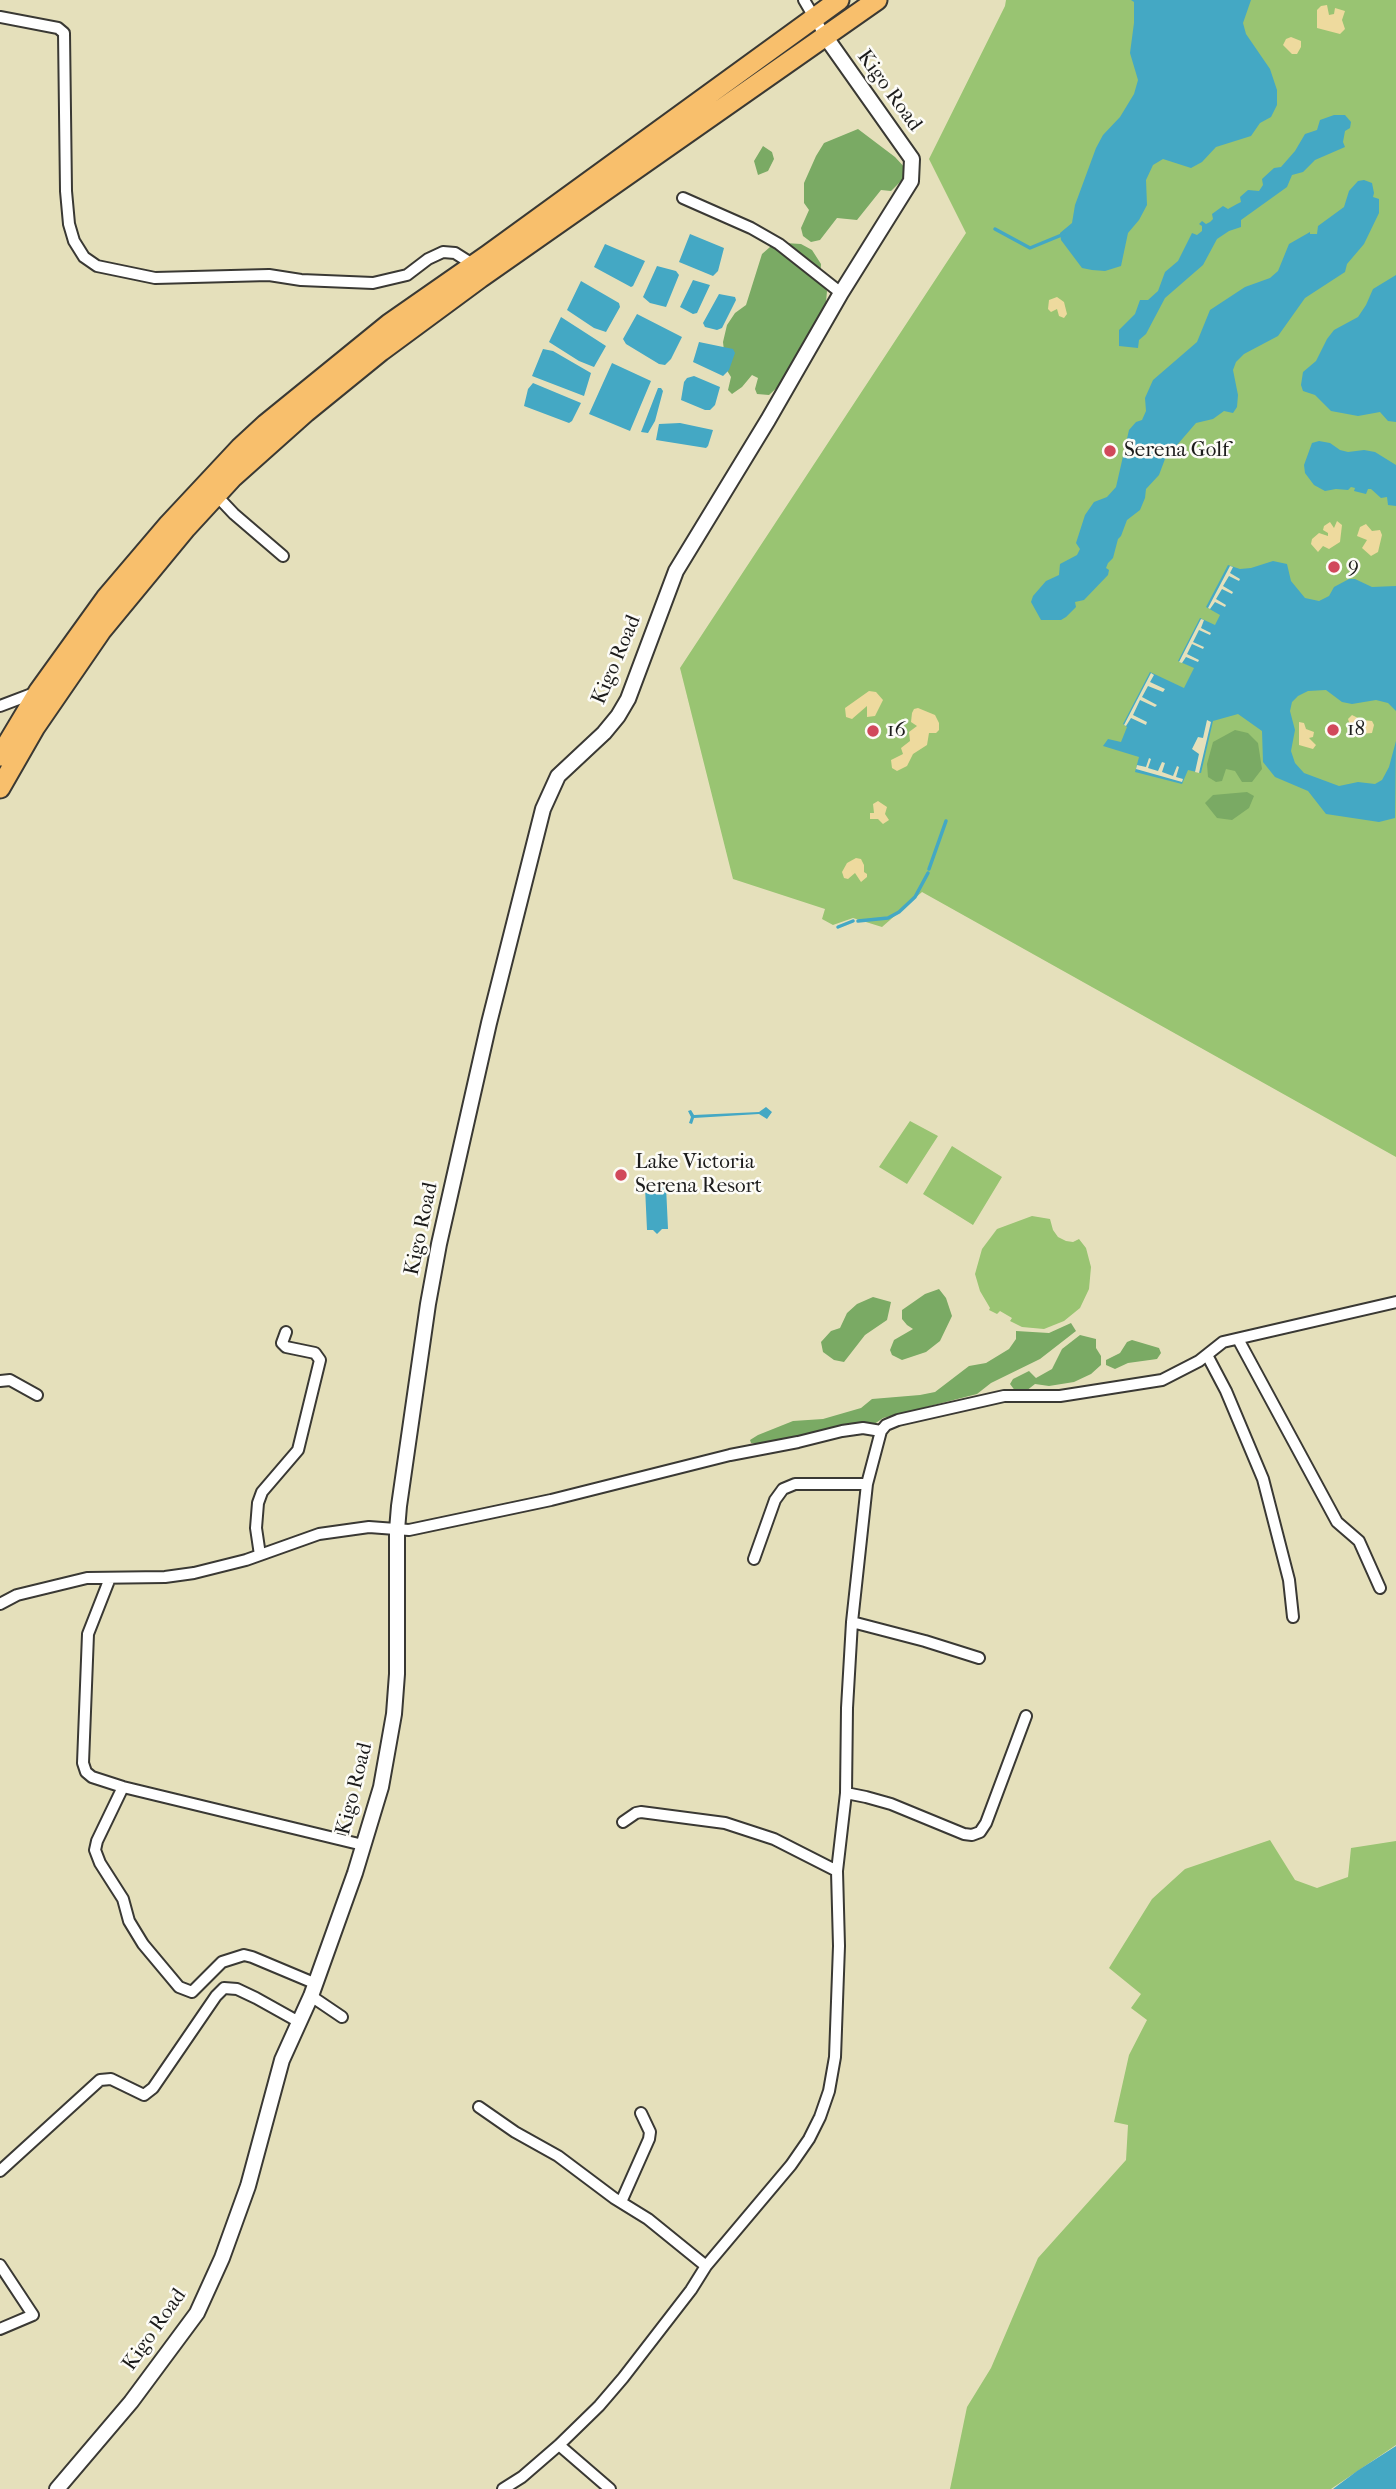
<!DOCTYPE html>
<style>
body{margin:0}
canvas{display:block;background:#e5e0bb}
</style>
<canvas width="1396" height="2489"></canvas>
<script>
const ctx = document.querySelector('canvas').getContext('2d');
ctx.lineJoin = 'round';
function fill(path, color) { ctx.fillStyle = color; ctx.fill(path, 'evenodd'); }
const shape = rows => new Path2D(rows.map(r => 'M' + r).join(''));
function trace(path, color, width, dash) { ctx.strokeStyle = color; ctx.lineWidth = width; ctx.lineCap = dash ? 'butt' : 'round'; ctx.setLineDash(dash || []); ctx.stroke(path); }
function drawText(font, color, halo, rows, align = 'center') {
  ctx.font = font + ' "IM FELL French Canon",serif'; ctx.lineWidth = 5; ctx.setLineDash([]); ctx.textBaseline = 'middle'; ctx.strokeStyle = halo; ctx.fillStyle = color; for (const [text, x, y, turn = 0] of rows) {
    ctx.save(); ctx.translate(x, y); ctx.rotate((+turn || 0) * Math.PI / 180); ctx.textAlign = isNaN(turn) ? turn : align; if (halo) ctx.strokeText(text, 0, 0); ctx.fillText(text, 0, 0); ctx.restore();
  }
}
fill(shape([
 [1006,0,1396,0,1396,1157,922,892,882,927,853,918,833,925,822,919,825,909,733,879,680,668,966,233,929,159,1005,6],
 [910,1121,938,1136,907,1184,879,1167],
 [952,1146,1002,1177,973,1225,923,1194],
 [1032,1216,1050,1219,1053,1230,1058,1237,1066,1241,1073,1242,1079,1239,1086,1248,1091,1267,1089,1289,1080,1308,1064,1321,1044,1329,1022,1327,1010,1321,1012,1318,1000,1311,997,1314,989,1310,990,1308,980,1291,975,1274,982,1249,997,1229],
 [1270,1840,1295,1880,1317,1888,1348,1877,1351,1848,1396,1841,1396,2445,1331,2489,950,2489,967,2407,991,2368,1038,2258,1126,2160,1128,2125,1114,2122,1129,2055,1147,2020,1131,2008,1141,1994,1109,1968,1152,1899,1185,1869]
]), '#99c472');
fill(shape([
 [858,129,895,157,907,170,903,179,891,191,881,190,857,220,837,218,820,240,811,242,803,236,801,228,809,210,804,203,804,183,816,156,824,143],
 [763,146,772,152,774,159,768,171,758,175,754,161],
 [785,243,801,244,812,250,821,264,820,282,827,291,826,302,782,383,769,395,757,394,755,389,758,378,752,375,742,387,732,394,728,390,731,377,726,369,723,342,727,325,735,313,746,305,762,254,770,247],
 [1235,730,1248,733,1258,743,1262,769,1252,782,1242,782,1235,771,1226,769,1222,781,1216,782,1208,777,1207,764,1213,742],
 [1247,792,1254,796,1249,808,1232,820,1217,818,1205,803,1213,795],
 [939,1289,946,1298,952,1316,940,1341,926,1352,902,1360,892,1355,890,1350,894,1340,913,1329,907,1325,902,1319,902,1310,925,1294],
 [873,1297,891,1302,887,1320,865,1335,844,1362,834,1360,823,1352,821,1342,831,1331,840,1328,847,1313,857,1304],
 [1071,1323,1076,1331,1040,1359,991,1383,977,1394,883,1418,870,1427,777,1444,751,1443,750,1440,758,1435,793,1421,823,1419,861,1408,872,1399,920,1395,935,1392,969,1366,986,1363,1009,1349,1016,1339,1016,1331,1049,1333],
 [1080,1335,1096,1339,1096,1348,1101,1356,1101,1365,1091,1374,1074,1382,1049,1386,1035,1384,1026,1391,1016,1392,1010,1384,1013,1379,1029,1371,1036,1378,1052,1369,1062,1349],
 [1132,1340,1159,1348,1161,1353,1157,1359,1128,1363,1115,1369,1106,1365,1106,1360,1120,1353,1127,1342]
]), '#7aaa64');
fill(shape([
 [1327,5,1329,15,1334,14,1335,8,1345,11,1342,20,1345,29,1340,34,1317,28,1317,10,1321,6],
 [1291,37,1301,41,1301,47,1297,54,1292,54,1283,45,1286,39],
 [1057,297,1064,302,1067,314,1064,318,1059,316,1057,309,1051,312,1048,309,1049,300],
 [1337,521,1342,525,1340,542,1329,549,1323,546,1318,552,1311,544,1312,539,1319,533,1328,536,1328,533,1323,530,1324,526,1330,522,1334,528],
 [1366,524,1372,531,1380,530,1382,535,1378,552,1371,556,1362,548,1367,540,1357,536,1360,527],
 [869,691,876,692,883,700,875,716,867,717,867,706,852,719,846,717,845,708],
 [918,708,935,715,939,723,939,730,936,733,929,733,927,745,913,754,907,766,897,771,892,768,891,760,903,754,901,748,910,741,909,732,917,726,911,722,912,713,914,709],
 [1352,715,1362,720,1372,721,1374,725,1372,733,1360,734,1358,732,1361,727,1350,725,1348,719],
 [1299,722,1304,723,1306,729,1314,732,1313,737,1309,738,1316,745,1313,749,1299,745],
 [878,801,887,807,885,814,889,820,883,824,878,819,870,819,870,813,874,813,873,804],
 [856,858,861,859,864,865,864,872,867,874,867,877,861,882,855,873,848,879,844,878,842,872,847,863]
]), '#eeda9e');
fill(shape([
 [1131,0,1251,0,1243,23,1246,34,1270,69,1277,90,1277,105,1271,117,1260,123,1251,136,1216,147,1202,162,1191,168,1163,159,1153,165,1146,180,1147,205,1139,220,1128,233,1121,266,1105,271,1092,270,1082,268,1061,240,1060,233,1072,223,1075,205,1096,148,1103,135,1120,117,1134,94,1138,80,1130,53,1134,23,1134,2],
 [1334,115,1345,115,1351,122,1350,128,1345,131,1343,142,1345,147,1315,160,1303,172,1292,175,1287,187,1241,220,1241,227,1229,231,1217,239,1203,265,1165,298,1146,334,1139,340,1138,348,1119,346,1119,330,1135,314,1140,300,1148,300,1158,291,1165,272,1178,261,1192,233,1197,235,1202,231,1202,226,1199,224,1202,221,1206,224,1210,222,1213,219,1212,214,1223,206,1228,209,1237,204,1241,202,1240,197,1248,190,1259,191,1263,185,1262,179,1274,168,1281,167,1295,151,1305,134,1317,130,1320,120],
 [1364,180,1372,183,1374,193,1373,197,1379,199,1379,213,1364,244,1347,264,1345,272,1305,298,1278,336,1244,354,1236,362,1233,370,1238,395,1237,407,1233,413,1224,411,1213,419,1196,423,1165,459,1159,475,1146,489,1145,498,1140,510,1127,520,1121,536,1118,539,1113,558,1108,563,1106,568,1109,570,1108,575,1084,600,1075,602,1076,607,1066,617,1061,620,1041,620,1031,602,1033,596,1046,581,1059,575,1060,564,1077,555,1080,549,1076,543,1085,515,1094,502,1107,497,1116,487,1129,430,1136,422,1142,420,1146,411,1145,398,1153,380,1197,342,1210,310,1245,287,1270,278,1278,271,1289,244,1310,232,1310,234,1317,234,1318,226,1344,207,1349,191,1358,181],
 [690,234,724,248,718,271,713,276,679,262],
 [605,244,645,261,633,286,631,287,594,267],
 [657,266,676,271,679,275,666,307,650,303,643,297],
 [1396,275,1396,422,1388,421,1380,412,1358,416,1331,411,1315,395,1303,391,1301,385,1303,372,1316,361,1327,339,1334,330,1358,317,1366,305,1373,289],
 [693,280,710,285,697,313,693,314,680,307],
 [581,281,619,303,620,307,606,332,594,328,567,310],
 [719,294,735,297,736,300,722,328,717,330,705,327,703,323],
 [637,314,682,337,671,359,665,365,659,364,626,344,623,339],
 [561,317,606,346,594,367,579,361,549,342],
 [699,342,733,349,735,353,729,370,723,376,693,362],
 [543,349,553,351,591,373,584,396,532,376],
 [612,363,651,381,630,431,589,414],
 [694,376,720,387,715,405,710,410,705,410,681,400,684,382,687,378],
 [533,383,581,403,572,421,569,423,524,406,528,389],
 [658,388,661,388,663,391,655,421,648,433,641,432],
 [680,423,713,430,708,446,706,448,656,440,659,424],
 [1319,441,1330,443,1340,450,1348,452,1364,450,1375,452,1396,465,1396,506,1388,505,1387,497,1381,498,1371,489,1368,489,1366,494,1354,491,1355,488,1351,487,1348,490,1336,489,1325,491,1314,485,1305,473,1304,465,1312,443],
 [1273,561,1287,564,1291,581,1305,598,1319,601,1329,596,1334,587,1349,579,1355,579,1372,587,1396,586,1396,711,1388,703,1376,700,1352,704,1342,702,1326,690,1308,691,1298,696,1292,702,1290,711,1295,730,1291,751,1295,763,1304,773,1339,786,1358,782,1375,784,1382,780,1389,767,1396,741,1395,818,1379,822,1326,814,1308,791,1275,777,1263,762,1262,731,1238,714,1213,721,1201,773,1188,770,1182,784,1135,772,1139,757,1103,746,1108,739,1121,742,1127,727,1123,724,1150,672,1184,688,1194,668,1178,661,1200,618,1215,625,1220,615,1206,607,1228,565,1240,569,1251,568],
 [766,1107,772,1112,767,1119,759,1114,694,1118,692,1124,689,1123,691,1117,688,1111,691,1110,694,1115,759,1112],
 [653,1183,666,1186,668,1229,662,1229,657,1234,653,1230,647,1230,645,1187,651,1187],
 [1396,2446,1396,2489,1333,2489,1357,2471]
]), '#44a8c4');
fill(shape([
 [1230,566,1233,567,1230,573,1240,579,1239,581,1229,576,1223,586,1233,592,1232,594,1222,589,1216,599,1226,605,1225,607,1215,602,1210,609,1208,608],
 [1201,619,1204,620,1201,628,1211,633,1210,635,1199,630,1193,642,1204,647,1203,649,1192,644,1187,654,1199,660,1198,662,1186,657,1182,663,1179,662],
 [1151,673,1154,675,1150,682,1165,689,1163,692,1148,686,1142,697,1157,705,1155,707,1140,700,1133,715,1147,722,1146,725,1131,718,1126,726,1124,725],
 [1207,720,1211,722,1199,773,1195,772,1199,754,1192,749,1198,737,1203,738],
 [1149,758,1151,759,1148,768,1158,771,1162,762,1165,763,1162,772,1173,776,1177,766,1179,767,1176,777,1183,779,1182,782,1136,769,1137,765,1146,767]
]), '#e5e0bb');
trace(shape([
 [995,229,1030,248,1064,234],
 [929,869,946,821],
 [858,921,888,918,899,912,915,897,928,873],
 [838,927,853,921]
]), '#44a8c4', 3.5);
const minor = shape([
 [804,0,825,36],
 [0,17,58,28,64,33,66,191,69,224,74,241,84,257,97,266,155,278,269,275,301,280,373,283,407,275,428,259,443,252,455,253,474,265],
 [683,198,751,228,779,244,841,293],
 [216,495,234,514,283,556],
 [0,706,37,692],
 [1238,1339,1337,1522,1359,1541,1380,1588],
 [1207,1355,1226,1391,1263,1479,1289,1580,1293,1617],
 [0,1381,10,1380,37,1395],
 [260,1555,256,1528,258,1503,262,1492,298,1450,320,1360,315,1353,286,1347,282,1343,286,1332],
 [754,1559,775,1500,783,1489,795,1484,867,1484],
 [110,1578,88,1634,83,1763,86,1772,92,1777,123,1787,363,1845],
 [0,1604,17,1595,87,1578,165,1577,194,1573,246,1560,319,1534,369,1527,409,1530,551,1500,730,1455,798,1442,842,1431,863,1428,881,1431],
 [852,1622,925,1641,979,1658],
 [123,1787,97,1841,95,1850,100,1863,123,1899,129,1921,143,1944,179,1987,192,1992,222,1962,244,1955,252,1957,314,1983],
 [846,1793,866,1797,891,1804,964,1834,972,1835,980,1832,986,1823,1026,1716],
 [623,1822,636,1813,641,1812,725,1823,774,1839,837,1871],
 [311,1996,342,2017],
 [479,2107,515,2132,558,2156,614,2198,648,2219,706,2266],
 [0,2171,100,2080,111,2079,144,2095,153,2088,216,1996,224,1988,237,1989,256,1998,299,2022],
 [621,2202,649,2139,650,2132,641,2113],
 [0,2265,33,2315,0,2329],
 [559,2445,610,2489],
 [503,2489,522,2477,559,2445,599,2406,623,2378,691,2290,706,2266,791,2165,809,2139,820,2117,829,2091,835,2057,839,1946,837,1871,846,1793,847,1708,852,1622,867,1484,881,1431,886,1425,898,1420,1004,1396,1060,1396,1162,1380,1199,1361,1223,1342,1396,1302]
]);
const tertiary = shape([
 [57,2489,131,2402,197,2313,222,2258,248,2186,282,2060,311,1996,355,1873,381,1787,394,1714,397,1674,397,1530,399,1506,428,1304,439,1244,489,1023,543,809,558,776,604,733,618,716,628,699,676,571,768,420,841,293,911,181,912,159,825,36]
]);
const trunk = shape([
 [0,756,39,691,106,598,169,524,240,448,266,424,389,324,488,255,839,0],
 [0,788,35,727,101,631,186,528,232,478,306,412,381,351,480,278,877,0]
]);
trace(minor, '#3a3934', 14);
trace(tertiary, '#3a3934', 18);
trace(trunk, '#3a3934', 23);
trace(minor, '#fff', 10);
trace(tertiary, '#fff', 14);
trace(trunk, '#f8bf6c', 19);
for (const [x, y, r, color] of [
 [1110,451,7,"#d1495b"],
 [1334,567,7,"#d1495b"],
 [1333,730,7,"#d1495b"],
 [873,731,7,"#d1495b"],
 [621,1175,7,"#d1495b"]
]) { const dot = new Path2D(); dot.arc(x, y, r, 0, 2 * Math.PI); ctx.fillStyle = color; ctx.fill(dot); trace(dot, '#fdfcf7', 2.5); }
drawText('21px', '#1c1c1c', '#fdfcf7', [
 ["Kigo Road",889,91,54],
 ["Kigo Road",617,660,-67],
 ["Kigo Road",422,1229,-78],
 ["Kigo Road",355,1789,-76],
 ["Kigo Road",155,2330,-55]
]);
drawText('21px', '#1c1c1c', '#fdfcf7', [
 ["Serena Golf",1124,451],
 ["9",1348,567],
 ["18",1347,730],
 ["16",887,731],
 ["Lake Victoria",635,1163],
 ["Serena Resort",635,1187]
], 'left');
</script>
